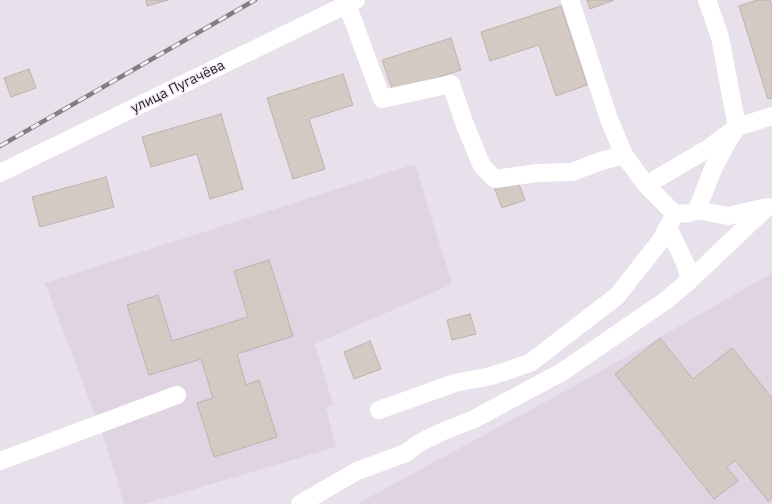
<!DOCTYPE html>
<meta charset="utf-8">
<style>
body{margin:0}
canvas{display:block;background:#e8e0ea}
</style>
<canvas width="772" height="504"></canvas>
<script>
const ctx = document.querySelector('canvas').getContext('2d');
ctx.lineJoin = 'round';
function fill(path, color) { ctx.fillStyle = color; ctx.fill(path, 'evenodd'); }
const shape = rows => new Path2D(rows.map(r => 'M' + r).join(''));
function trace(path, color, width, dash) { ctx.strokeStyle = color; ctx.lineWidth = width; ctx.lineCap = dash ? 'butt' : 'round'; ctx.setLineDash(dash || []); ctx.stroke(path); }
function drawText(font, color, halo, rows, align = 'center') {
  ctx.font = font + ' "IBM Plex Sans",sans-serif'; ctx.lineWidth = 3; ctx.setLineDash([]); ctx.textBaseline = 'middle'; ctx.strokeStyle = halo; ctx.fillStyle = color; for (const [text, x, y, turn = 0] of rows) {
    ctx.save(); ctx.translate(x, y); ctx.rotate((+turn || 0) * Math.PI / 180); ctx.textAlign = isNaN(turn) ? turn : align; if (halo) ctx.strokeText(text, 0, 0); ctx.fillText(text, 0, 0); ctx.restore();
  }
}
fill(shape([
 [415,164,452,284,315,344,333,404,326,408,336,447,144,504,124,504,106,444,45,283],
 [772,273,772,504,357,504,589,378]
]), '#e0d3e2');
const building = shape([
 [146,0,168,0,147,6,146,0],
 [587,0,614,0,590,9,587,0],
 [757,0,770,0,772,6,772,98,768,99,739,6,757,0],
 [561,6,587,85,556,96,539,45,490,61,481,32,561,6],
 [451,38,461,70,393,92,382,60,451,38],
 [29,69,36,88,11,97,4,78,29,69],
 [343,74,353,105,309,119,325,169,293,179,267,98,343,74],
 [221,114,243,189,210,199,197,154,151,167,142,137,221,114],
 [106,177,114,207,40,227,32,197,106,177],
 [517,179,525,200,502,208,494,187,517,179],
 [269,260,293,336,237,354,246,385,259,380,277,437,214,457,197,403,213,398,201,359,149,375,127,305,158,295,172,341,248,317,234,271,269,260],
 [470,314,476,334,452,340,447,320,470,314],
 [660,338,693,379,732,348,772,398,772,498,768,501,735,460,727,467,738,481,714,499,615,374,660,338],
 [370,341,381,369,354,379,344,352,370,341]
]);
fill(building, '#d4cac3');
trace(building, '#bdb3ac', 1);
trace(shape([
 [570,0,609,119,624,155,646,185,709,148,737,127,772,116],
 [347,4,382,99,451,84,465,125,482,166,495,179,537,173,572,172,601,161,624,155],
 [0,173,356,0],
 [646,185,675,214,690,213,697,210,713,169,726,144,737,127,720,37,707,0],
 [697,210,728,216,767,207],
 [690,280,767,207],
 [379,410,455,383,491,376,530,363,617,296,661,240,675,214],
 [0,461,177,395],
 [300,504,357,471,406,453,419,443,439,433,474,419,562,372,665,301,690,280,685,263,668,227]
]), '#fff', 18);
const rail = shape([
 [0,146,255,0]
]);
trace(rail, '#827d84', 4.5);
trace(rail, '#f6eef7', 3, [9]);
drawText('14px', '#1f1c20', '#f6eef7', [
 ["улица Пугачёва",178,87,-26]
]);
</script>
